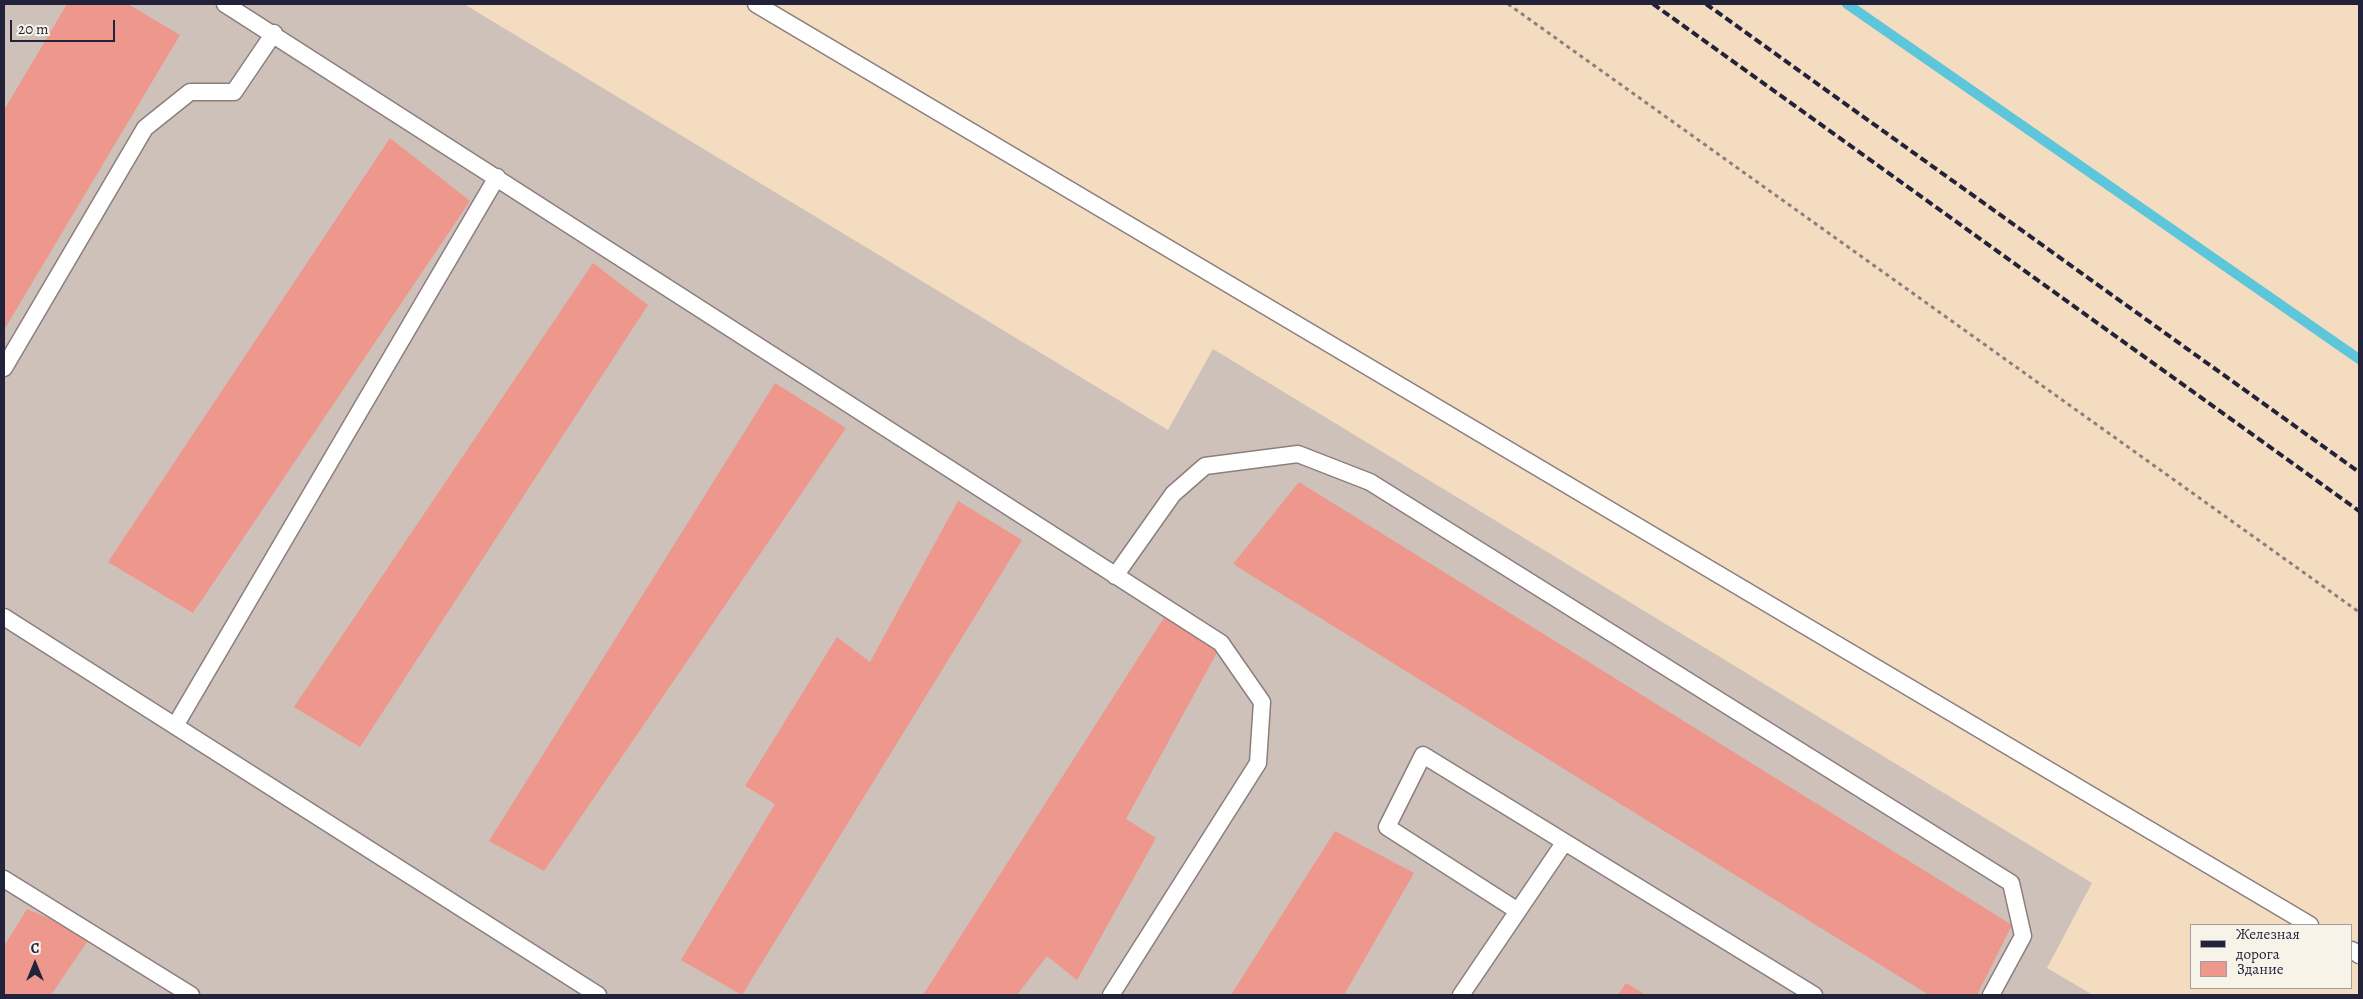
<!DOCTYPE html>
<meta charset="utf-8">
<style>
body{margin:0}
#map{position:relative;width:2363px;height:999px;overflow:hidden;background:#f4dcc0;font-family:Alegreya,serif}
canvas{display:block}
.frame{position:absolute;inset:0;border:5px solid #22223b;pointer-events:none}
.legend{position:absolute;left:2190px;top:924px;width:162px;height:65px;box-sizing:border-box;background:#f7f3e8;border:1px solid #a29fa3;margin:0;padding:6px 9px;list-style:none;font-size:15px;color:#22223b}
.legend li{display:flex;align-items:center;gap:10px;height:25px}
.legend b{width:25px;border:1px solid #a29fa3}
.north{position:absolute;left:10px;top:939px;width:50px;height:50px;-webkit-text-stroke:4px #f7f3e8;paint-order:stroke;rotate:0deg;font-size:14px;font-weight:700;line-height:20px;text-align:center;color:#22223b}
.north::after{content:'';display:block;margin:auto;width:18px;height:22px;background:#22223b;clip-path:polygon(50% 0,100% 100%,50% 72%,0 100%)}
.scale{position:absolute;left:10px;top:20px;width:105px;height:22px;box-sizing:border-box;border:2px solid #22223b;border-top:0;padding-left:6px;font-size:15px;line-height:18px;white-space:nowrap;color:#22223b;-webkit-text-stroke:4px #f7f3e8;paint-order:stroke}
</style>
<div id="map">
<canvas width="2363" height="999"></canvas>
<div class="frame"></div>
<ul class="legend">
<li><b style="height:6px;background:#22223b"></b>Железная дорога</li>
<li><b style="height:14px;background:#ee978c"></b>Здание</li>
</ul>
<div class="north">С</div>
<div class="scale">20 m</div>
</div>
<script>
const ctx = document.querySelector('canvas').getContext('2d');
ctx.lineJoin = 'round';
function fill(path, color) { ctx.fillStyle = color; ctx.fill(path, 'evenodd'); }
const shape = rows => new Path2D(rows.map(r => 'M' + r).join(''));
function trace(path, color, width, dash) { ctx.strokeStyle = color; ctx.lineWidth = width; ctx.lineCap = dash ? 'butt' : 'round'; ctx.setLineDash(dash || []); ctx.stroke(path); }
fill(shape([
 [4,4,464,4,1168,430,1213,349,2092,883,2047,968,2093,995,4,995]
]), '#cec1ba');
trace(shape([
 [1847,4,2359,359]
]), '#5ec6da', 10);
fill(shape([
 [67,4,128,4,180,35,4,330,4,110],
 [390,138,470,201,193,613,108,562],
 [593,263,648,305,360,747,294,707],
 [775,383,846,428,544,871,489,841],
 [1299,482,2012,925,1977,995,1929,995,1233,564],
 [958,501,1022,540,742,995,681,960,775,804,745,786,837,637,870,662],
 [1165,616,1220,647,1126,819,1156,838,1077,980,1047,956,1017,995,923,995],
 [1335,831,1414,873,1344,995,1231,995],
 [27,909,91,936,51,995,4,995,4,946],
 [1626,983,1646,995,1618,995]
]), '#ee978c');
const lane = shape([
 [225,4,1221,643,1262,702,1258,763,1111,995],
 [756,4,2310,925],
 [4,368,145,128,190,92,234,92,274,33],
 [1115,576,1173,494,1205,466,1298,454,1370,482,2011,883,2023,936,1991,995],
 [4,617,598,995],
 [175,726,497,177],
 [4,879,191,995],
 [1518,911,1387,827,1423,755,1814,995],
 [2352,950,2359,955],
 [1461,995,1564,843]
]);
trace(lane, '#8b7f7e', 19);
trace(shape([
 [1508,4,2359,612]
]), '#8b7f7e', 3, [4, 4]);
trace(lane, '#fff', 16);
trace(shape([
 [1653,4,2359,511],
 [1706,4,2359,472]
]), '#22223b', 4, [8, 4]);
</script>
